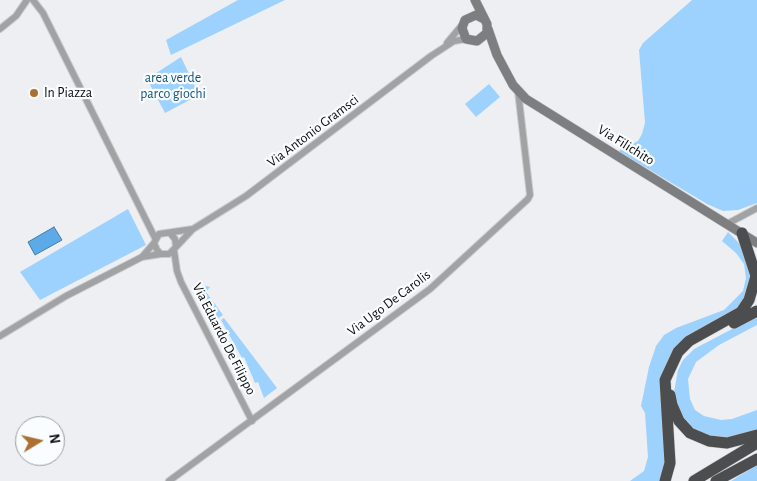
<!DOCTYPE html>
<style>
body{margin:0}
#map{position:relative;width:757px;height:481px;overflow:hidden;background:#edeff2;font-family:"Alegreya Sans",sans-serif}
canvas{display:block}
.north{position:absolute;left:15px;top:416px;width:50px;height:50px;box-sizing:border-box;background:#fafdff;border:1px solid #9a9d9e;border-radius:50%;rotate:81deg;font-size:14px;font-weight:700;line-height:20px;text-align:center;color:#0b0c0c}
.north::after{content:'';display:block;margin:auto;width:18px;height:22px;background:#ac7032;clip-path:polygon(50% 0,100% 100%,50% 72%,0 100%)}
</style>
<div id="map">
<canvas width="757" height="481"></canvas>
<div class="north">N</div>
</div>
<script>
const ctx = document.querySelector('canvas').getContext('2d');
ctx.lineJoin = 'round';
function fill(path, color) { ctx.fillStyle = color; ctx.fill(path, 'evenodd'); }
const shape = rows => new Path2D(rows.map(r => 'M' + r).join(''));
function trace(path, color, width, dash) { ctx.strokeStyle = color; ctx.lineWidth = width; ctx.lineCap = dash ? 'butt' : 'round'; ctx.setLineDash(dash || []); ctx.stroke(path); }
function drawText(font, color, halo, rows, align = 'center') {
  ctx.font = font + ' "Alegreya Sans",sans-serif'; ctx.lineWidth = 4.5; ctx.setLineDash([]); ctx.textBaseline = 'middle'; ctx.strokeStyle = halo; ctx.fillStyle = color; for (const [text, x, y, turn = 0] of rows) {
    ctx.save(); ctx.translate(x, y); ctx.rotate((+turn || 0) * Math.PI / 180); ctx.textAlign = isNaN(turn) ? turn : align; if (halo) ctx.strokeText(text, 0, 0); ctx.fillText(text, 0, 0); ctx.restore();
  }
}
fill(shape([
 [238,0,285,0,171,55,166,40],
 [692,0,757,0,757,203,738,210,723,211,707,204,618,151,638,141,642,134,645,123,639,50,643,43],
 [181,57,199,95,165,113,147,79],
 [489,84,500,97,476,117,465,104],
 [128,209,146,245,40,300,20,272],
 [728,232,741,245,752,282,738,310,671,355,664,469,659,481,630,481,644,471,648,457,645,413,641,406,649,367,656,346,664,335,676,328,724,310,743,291,746,278,744,264,736,253,722,241],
 [206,286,210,287,206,292,223,315,214,321,198,291],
 [757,316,757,325,719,345,696,362,688,379,690,399,695,410,704,416,721,420,732,419,757,410,757,432,747,436,716,438,696,431,680,414,674,392,678,370,683,360,694,349],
 [224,318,277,388,264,398,258,382,255,383,244,357,242,358,221,320],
 [757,465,757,481,731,481,739,476]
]), '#9dd2fe');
const water = shape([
 [54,227,62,240,35,255,28,242,54,227]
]);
fill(water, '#5cabe8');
trace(water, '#447ba6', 1);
const street = shape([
 [33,0,43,13,155,238],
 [0,29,16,16,27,0],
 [447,43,462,25],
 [727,224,757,208],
 [170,233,175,239,176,247,169,254,161,254,157,250,154,243,159,234,193,229,246,196,431,56,454,41,466,39],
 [176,247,192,230],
 [174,250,177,271,181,282,252,421],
 [142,257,154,243],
 [0,336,66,296,142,257,161,254],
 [169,481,430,289,528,199,530,195,518,91]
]);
const secondary = shape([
 [475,0,487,24,487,33,477,41,466,39,462,28,465,20,476,15,484,19],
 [488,29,497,55,513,85,526,99,757,243]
]);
const highway = shape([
 [734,323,757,311],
 [670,395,672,405,679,421,690,433,709,441,727,443,757,435],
 [665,481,670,463,665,380,678,352,689,341,741,312,749,300,756,276,742,233],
 [694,481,757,443],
 [716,481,757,459]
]);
trace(street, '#c9cbcd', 8);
trace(secondary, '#c9cbcd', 10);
trace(highway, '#c9cbcd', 12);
trace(street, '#a1a2a3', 6);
trace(secondary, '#7c7e7f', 9);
trace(highway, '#4b4d4f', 11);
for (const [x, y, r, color] of [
 [34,93,5,"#ac7032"]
]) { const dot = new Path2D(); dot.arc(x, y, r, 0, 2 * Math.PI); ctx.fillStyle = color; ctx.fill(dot); trace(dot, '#fafdff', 2); }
drawText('14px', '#18527b', '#fafdff', [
 ["area verde",173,78],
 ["parco giochi",173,94]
]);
drawText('14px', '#0b0c0c', '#fafdff', [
 ["In Piazza",44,93]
], 'left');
drawText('14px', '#0b0c0c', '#fafdff', [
 ["Via Antonio Gramsci",313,131,-37],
 ["Via Filichito",626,145,32],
 ["Via Ugo De Carolis",389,303,-37],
 ["Via Eduardo De Filippo",224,339,63]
]);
</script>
